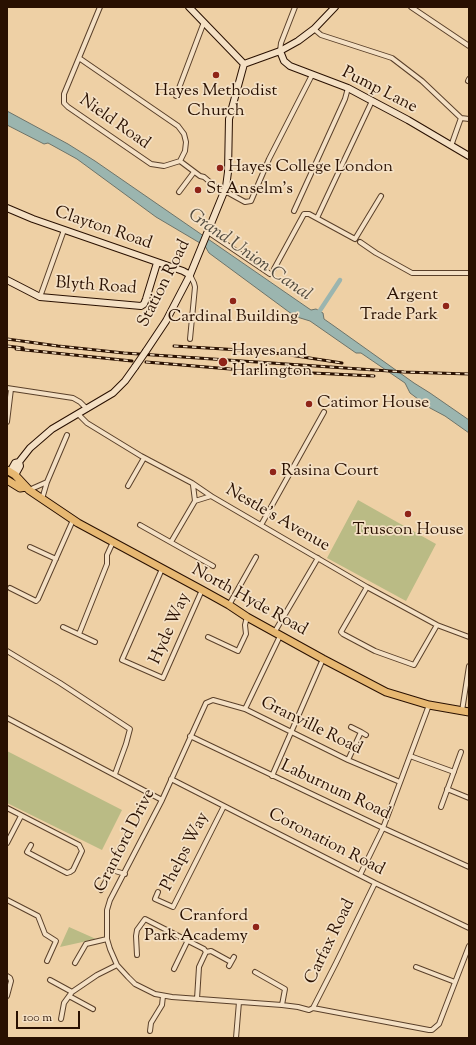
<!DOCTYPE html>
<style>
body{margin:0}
#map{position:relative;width:476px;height:1045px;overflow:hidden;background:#eed0a5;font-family:"Sorts Mill Goudy",serif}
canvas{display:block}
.frame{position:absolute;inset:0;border:8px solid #291001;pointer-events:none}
.scale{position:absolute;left:16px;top:1011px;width:64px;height:18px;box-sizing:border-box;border:2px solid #291001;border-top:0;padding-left:5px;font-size:12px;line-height:14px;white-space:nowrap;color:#291001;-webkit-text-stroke:3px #f4e0c4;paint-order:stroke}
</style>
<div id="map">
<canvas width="476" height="1045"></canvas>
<div class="frame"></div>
<div class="scale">100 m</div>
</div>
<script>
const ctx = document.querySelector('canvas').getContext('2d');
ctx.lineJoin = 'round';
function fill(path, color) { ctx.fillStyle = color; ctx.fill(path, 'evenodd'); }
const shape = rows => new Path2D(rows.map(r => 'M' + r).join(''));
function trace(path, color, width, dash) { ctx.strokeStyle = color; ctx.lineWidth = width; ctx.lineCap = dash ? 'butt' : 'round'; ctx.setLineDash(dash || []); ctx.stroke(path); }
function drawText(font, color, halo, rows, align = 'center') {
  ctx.font = font + ' "Sorts Mill Goudy",serif'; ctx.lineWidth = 3.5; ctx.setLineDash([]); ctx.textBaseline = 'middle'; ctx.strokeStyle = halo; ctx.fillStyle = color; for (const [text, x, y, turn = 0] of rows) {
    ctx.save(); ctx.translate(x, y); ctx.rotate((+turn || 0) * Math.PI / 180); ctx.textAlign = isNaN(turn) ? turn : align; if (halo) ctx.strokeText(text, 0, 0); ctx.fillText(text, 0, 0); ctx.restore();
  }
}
fill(shape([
 [358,500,436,544,406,601,327,558],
 [7,751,122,810,102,850,7,803],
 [69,927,96,939,60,947]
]), '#babb85');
const water = shape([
 [7,111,68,144,95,161,308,308,311,310,316,309,323,313,324,319,334,326,414,383,430,393,469,420,469,433,445,416,430,408,410,393,405,383,361,353,356,353,310,321,297,317,289,312,209,253,205,246,156,217,77,159,48,143,44,144,7,125,7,111]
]);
fill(water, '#9bb5af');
trace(water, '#6d7369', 1);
trace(shape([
 [317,315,340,280]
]), '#9bb5af', 4.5);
const street = shape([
 [100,7,64,94,64,103,68,107,151,164,164,166,180,161],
 [411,7,469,46],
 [314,29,321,35,392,58,422,81,461,118,469,119],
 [280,51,281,43,295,7],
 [79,58,178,126,184,134,186,142,185,151,180,161],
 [468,81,469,79],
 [176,96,204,22],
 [451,146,461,118],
 [180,161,200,176,204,177,218,189,224,192],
 [225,191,245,202,251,201,269,159,312,75],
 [179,192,194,172],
 [294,211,345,99,348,88],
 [317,218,372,101],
 [208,232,270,274],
 [360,242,376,253,412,273,469,273],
 [274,269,304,214,309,214,355,239,381,196],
 [190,275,194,283,195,287,190,339],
 [40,297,64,230],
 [7,388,73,398,80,402,87,409],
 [78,414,87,423,141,456,192,483,211,496,367,587,437,625,469,637],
 [7,422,11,389],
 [128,486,144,458],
 [29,490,47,482],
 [42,499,47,482,67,435],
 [195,501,211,496],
 [140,525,213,566],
 [261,525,324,412],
 [171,542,195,501,193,485],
 [30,547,56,559],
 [162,569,122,660,163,678,202,590],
 [367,587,341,632,343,634,375,651,414,665,437,625],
 [10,588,36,601,38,599,73,520],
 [229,605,256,557],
 [63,627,95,642],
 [274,633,318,558],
 [79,634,107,564,107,555,113,542],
 [208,637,238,651,246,634,245,625,247,617],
 [7,651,60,683,130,729,126,744,115,774],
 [245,709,280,636],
 [462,711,469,666],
 [7,718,162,800],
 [361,732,366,735],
 [190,736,383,828,469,867],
 [410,756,454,772],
 [348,760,361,732,351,727],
 [272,776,323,659],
 [171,779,375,883,469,928],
 [447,789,469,798],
 [441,807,461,752],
 [7,808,79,845,82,851,73,870,70,872,67,873,27,852,31,845],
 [7,843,21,816],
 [360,875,383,828,429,705],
 [375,883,336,963,313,1008,309,1010,298,1007,282,1005,172,997,155,994,135,984,128,977,117,965,110,949,107,939,107,910,110,900,162,800,206,703,213,700,245,709,348,760,400,782],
 [101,890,112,870,125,874],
 [158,892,155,899,173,907,224,806],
 [7,900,38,916,45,934,56,941,47,961],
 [206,952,211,951,231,962],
 [137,955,136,936,137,930,145,919,204,949,206,952,199,967,197,999],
 [75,963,86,944,107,939],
 [229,966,234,957],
 [416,967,455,982],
 [174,969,188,940],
 [255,972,285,989,282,1005],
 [7,976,10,978,11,981,7,996],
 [50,980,72,992],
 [69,996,93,1009],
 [313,1008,429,1030,432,1030,439,1024,469,946],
 [61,1019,64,1003,72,992,97,975,117,965],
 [150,1031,151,1023,162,1005,163,996],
 [236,1038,239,1002]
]);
const secondary = shape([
 [189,7,244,64],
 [280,51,284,61,290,66,348,88,361,95,408,120,469,156],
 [244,64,280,51,298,41,314,29,335,7],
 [7,208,33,219,183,271,190,275],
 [7,280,40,297,141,306,144,304,146,299,157,263],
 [146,351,166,321,190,275,226,187,228,172,229,119,244,64],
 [10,472,15,463,19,462,30,448,52,429,113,393,125,381,135,367],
 [15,475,20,466,19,462]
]);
const primary = shape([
 [7,470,15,475,29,490,78,523,202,590,229,605,247,617,323,659,386,692,429,705,469,712],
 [7,480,20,488,26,487]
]);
trace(street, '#5a402a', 6);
trace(secondary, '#291001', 8);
trace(primary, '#291001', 9);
trace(street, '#f4e0c4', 4);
trace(secondary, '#f4e0c4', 6);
trace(primary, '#e7b872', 7);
const rail = shape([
 [7,339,58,346,124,353,404,372,469,374],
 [7,346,23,348],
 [174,346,257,351,290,355,342,363],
 [16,349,132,361],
 [146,362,230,369,374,376]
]);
trace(rail, '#291001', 3);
trace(rail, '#f4e0c4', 1.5, [4.5]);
const secondaryBridge = shape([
 [135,367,146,351]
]);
trace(secondaryBridge, '#291001', 8, []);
trace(secondaryBridge, '#f4e0c4', 6);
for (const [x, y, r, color] of [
 [216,75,4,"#8f2418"],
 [220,168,4,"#8f2418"],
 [198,190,4,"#8f2418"],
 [233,301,4,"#8f2418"],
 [446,306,4,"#8f2418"],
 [223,362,5,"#8f2418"],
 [309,404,4,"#8f2418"],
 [273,472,4,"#8f2418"],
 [408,514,4,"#8f2418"],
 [256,927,4,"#8f2418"]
]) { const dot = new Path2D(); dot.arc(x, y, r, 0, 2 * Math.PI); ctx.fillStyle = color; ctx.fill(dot); trace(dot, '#f4e0c4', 1.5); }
drawText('17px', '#291001', '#f4e0c4', [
 ["Pump Lane",379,91,27],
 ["Nield Road",114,123,35],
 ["Clayton Road",103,229,19],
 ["Station Road",165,284,-63],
 ["Blyth Road",96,287,4],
 ["Nestle's Avenue",277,519,30],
 ["North Hyde Road",249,601,29],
 ["Hyde Way",171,629,-66],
 ["Granville Road",311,727,26],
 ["Laburnum Road",335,791,25],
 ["Cranford Drive",126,841,-63],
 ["Coronation Road",326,843,27],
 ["Phelps Way",186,852,-63],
 ["Carfax Road",331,942,-64]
]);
drawText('17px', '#291001', '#f4e0c4', [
 ["Hayes Methodist",216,92,"center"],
 ["Church",216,112,"center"],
 ["Hayes College London",228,168],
 ["St Anselm's",206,190],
 ["Argent",438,296,"right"],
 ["Trade Park",438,316,"right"],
 ["Cardinal Building",233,318,"center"],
 ["Hayes and",232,352],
 ["Harlington",232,372],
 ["Catimor House",317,404],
 ["Rasina Court",281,472],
 ["Truscon House",408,531,"center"],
 ["Cranford",248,917,"right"],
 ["Park Academy",248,937,"right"]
], 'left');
drawText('italic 18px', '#514a3e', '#f4e0c4', [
 ["Grand Union Canal",249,256,35]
]);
</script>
